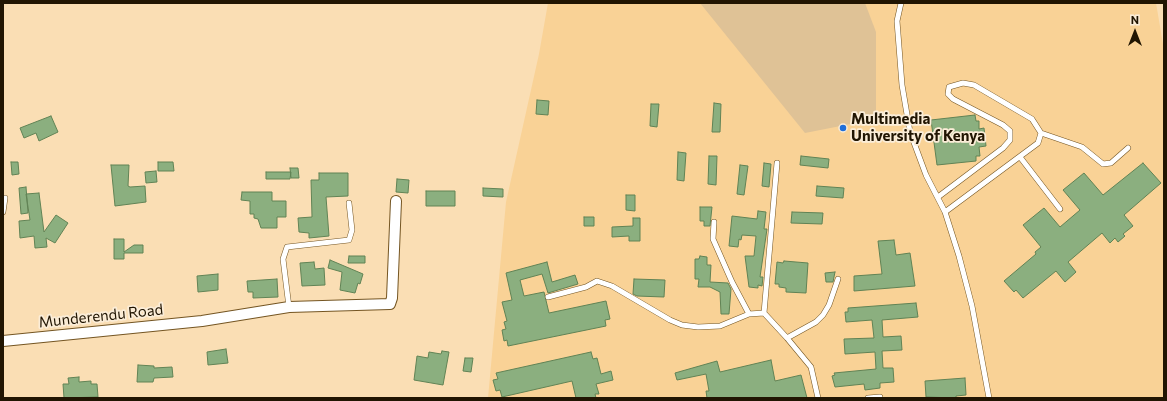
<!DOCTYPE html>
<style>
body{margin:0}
#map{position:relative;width:1167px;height:401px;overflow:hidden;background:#fadeb4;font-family:Commissioner,sans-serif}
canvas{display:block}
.frame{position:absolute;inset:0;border:4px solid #211502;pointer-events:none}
.north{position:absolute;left:1115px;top:12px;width:40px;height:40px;-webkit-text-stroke:3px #fbedd8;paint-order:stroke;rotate:0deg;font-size:11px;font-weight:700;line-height:16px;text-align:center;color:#211502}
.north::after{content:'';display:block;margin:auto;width:14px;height:18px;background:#211502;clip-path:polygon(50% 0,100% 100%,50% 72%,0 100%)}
</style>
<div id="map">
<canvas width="1167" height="401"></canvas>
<div class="frame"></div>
<div class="north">N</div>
</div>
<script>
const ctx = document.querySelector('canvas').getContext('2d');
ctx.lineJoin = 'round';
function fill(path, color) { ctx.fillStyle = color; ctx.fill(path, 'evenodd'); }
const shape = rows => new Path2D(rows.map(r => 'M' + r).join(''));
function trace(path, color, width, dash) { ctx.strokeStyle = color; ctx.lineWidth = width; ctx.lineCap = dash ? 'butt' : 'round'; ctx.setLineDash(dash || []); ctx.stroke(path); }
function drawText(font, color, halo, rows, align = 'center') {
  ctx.font = font + ' Commissioner,sans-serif'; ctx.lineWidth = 3.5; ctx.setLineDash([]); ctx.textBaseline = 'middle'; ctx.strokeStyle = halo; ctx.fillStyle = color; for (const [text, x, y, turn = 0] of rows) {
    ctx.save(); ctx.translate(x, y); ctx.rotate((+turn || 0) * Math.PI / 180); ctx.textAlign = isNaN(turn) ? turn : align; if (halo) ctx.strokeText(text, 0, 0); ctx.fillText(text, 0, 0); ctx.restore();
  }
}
fill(shape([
 [548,3,1156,3,1164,50,1164,398,488,398,506,202,539,54]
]), '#f9d296');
fill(shape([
 [700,3,865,3,876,32,876,119,805,133]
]), '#dfc296');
const building = shape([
 [537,100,549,101,548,115,536,114,537,100],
 [714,103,721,104,720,132,712,132,714,103],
 [651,104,659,104,657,127,650,126,651,104],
 [975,115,976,121,979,121,979,129,984,128,986,146,979,147,980,156,976,156,976,161,937,165,931,120,975,115],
 [51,116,58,132,39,141,36,133,24,138,20,128,51,116],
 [678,152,686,153,684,181,677,180,678,152],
 [709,156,717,156,716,185,708,184,709,156],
 [801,156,829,159,828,168,800,165,801,156],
 [11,162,18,162,19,174,12,175,11,162],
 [158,162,173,162,174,171,158,171,158,162],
 [764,163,771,164,769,187,762,186,764,163],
 [1143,163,1161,183,1124,215,1133,226,1123,234,1125,236,1118,242,1115,238,1110,243,1102,233,1068,262,1076,272,1065,282,1056,271,1023,298,1016,290,1014,292,1004,281,1036,254,1035,252,1041,247,1023,225,1044,208,1060,227,1080,210,1063,190,1084,173,1103,195,1143,163],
 [111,165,129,165,128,186,130,187,145,186,146,202,115,206,111,165],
 [740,165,748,166,744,195,737,194,740,165],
 [290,168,298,168,299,178,291,178,290,168],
 [156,171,157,182,146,183,145,172,156,171],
 [266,172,291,172,290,179,266,179,266,172],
 [319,173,348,173,348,196,326,197,329,236,309,238,309,233,299,232,298,218,312,217,311,180,319,180,319,173],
 [397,179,409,180,408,193,396,192,397,179],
 [817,186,844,188,843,198,816,196,817,186],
 [26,187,28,213,21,214,19,188,26,187],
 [483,188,503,189,503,197,483,196,483,188],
 [426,191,455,191,455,206,426,206,426,191],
 [242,192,272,192,272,201,286,201,286,217,277,217,277,228,261,228,258,219,254,218,254,214,250,214,250,201,241,200,242,192],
 [39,193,44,232,56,215,68,223,55,243,46,238,47,247,35,248,34,236,20,238,19,221,30,220,26,194,39,193],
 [626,195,635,195,635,211,626,210,626,195],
 [700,207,712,207,710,226,704,226,704,221,700,221,700,207],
 [758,211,766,212,764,229,767,229,760,277,763,277,762,286,758,285,758,288,749,287,745,256,754,256,756,236,742,235,741,240,739,239,738,247,729,246,732,216,757,219,758,211],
 [792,212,823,213,822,224,791,223,792,212],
 [584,217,594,217,594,226,584,226,584,217],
 [633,218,640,218,640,241,629,241,629,236,612,237,612,227,633,226,633,218],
 [114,239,124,239,124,252,134,245,143,245,143,253,124,253,124,259,114,259,114,239],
 [894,240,896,255,910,253,915,286,854,291,854,276,882,274,878,241,894,240],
 [349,256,365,256,365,263,348,263,349,256],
 [700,256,707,257,707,265,711,265,710,282,728,283,731,289,729,314,721,314,720,292,710,287,698,287,699,279,695,279,695,259,699,259,700,256],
 [330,260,363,274,360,284,358,283,355,293,340,290,342,272,328,268,330,260],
 [784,261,808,263,806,293,786,292,786,288,779,287,779,284,775,284,777,262,783,263,784,261],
 [314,262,315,269,324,268,325,285,302,286,300,263,314,262],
 [547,262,552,282,575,275,578,284,548,293,542,274,520,280,524,296,544,292,549,313,606,301,610,319,605,320,606,326,508,346,507,340,504,341,502,330,506,329,504,322,507,321,502,302,512,300,506,273,547,262],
 [835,272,833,282,826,282,825,273,835,272],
 [218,274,218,290,198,292,197,276,218,274],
 [277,279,278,297,253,298,253,292,248,292,247,281,277,279],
 [634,279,665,280,664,297,637,296,633,294,634,279],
 [916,303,918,317,882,320,883,337,901,336,902,350,882,351,883,368,893,368,894,382,880,383,880,388,865,390,864,384,835,387,832,376,835,375,834,373,876,369,875,352,845,354,844,339,874,338,872,320,846,322,845,312,848,312,848,308,916,303],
 [226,349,228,363,208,365,207,352,226,349],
 [442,351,449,352,443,385,414,380,417,356,428,358,429,352,441,354,442,351],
 [591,352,593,359,597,358,601,374,611,371,613,380,596,384,599,394,595,394,596,398,576,398,572,381,502,397,500,390,496,391,493,380,498,379,496,373,591,352],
 [465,358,473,358,471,372,463,371,465,358],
 [771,360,775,381,801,375,807,398,707,398,706,391,709,391,706,374,677,380,675,373,717,361,720,372,771,360],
 [138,365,154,366,154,368,172,367,173,377,154,378,153,382,137,382,138,365],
 [79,377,79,382,91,381,91,384,97,384,98,397,64,398,63,384,69,384,68,378,79,377],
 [965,378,966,395,956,396,956,398,926,397,925,381,965,378]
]);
fill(building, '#8baf7f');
trace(building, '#618355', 1);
const lane = shape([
 [901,3,897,21,902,85,910,132,926,175,945,212,959,256,972,306,989,398],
 [1041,133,1082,147,1103,164,1111,163,1128,148],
 [1020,157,1060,209],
 [777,163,764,313,787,338,811,367,818,398],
 [938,197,1003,148,1010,140,1010,131,1003,125,953,99,948,94,949,87,963,83,974,85,1032,119,1041,133,1038,143,945,212],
 [3,212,5,198],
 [714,222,713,239,732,282,749,314],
 [548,297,586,287,597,281,612,286,670,320,682,325,698,327,720,326,749,314,764,313],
 [289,307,283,259,287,247,349,240,352,230,349,203],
 [787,338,816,322,823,315,829,305,838,279],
 [868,398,880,397]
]);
const street = shape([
 [3,341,202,321,289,307,390,304,392,298,396,201]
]);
trace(lane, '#745522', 6);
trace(street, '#745522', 12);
trace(lane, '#fff', 5);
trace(street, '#fff', 10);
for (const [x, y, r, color] of [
 [843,128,4,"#1f6ed9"]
]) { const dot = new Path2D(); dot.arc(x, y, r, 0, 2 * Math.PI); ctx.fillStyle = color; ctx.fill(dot); trace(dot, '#fbedd8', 1.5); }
drawText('bold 15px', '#211502', '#fbedd8', [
 ["Multimedia",851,119],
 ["University of Kenya",851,136]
], 'left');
drawText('15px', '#211502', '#fbedd8', [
 ["Munderendu Road",101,316,-6]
]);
</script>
